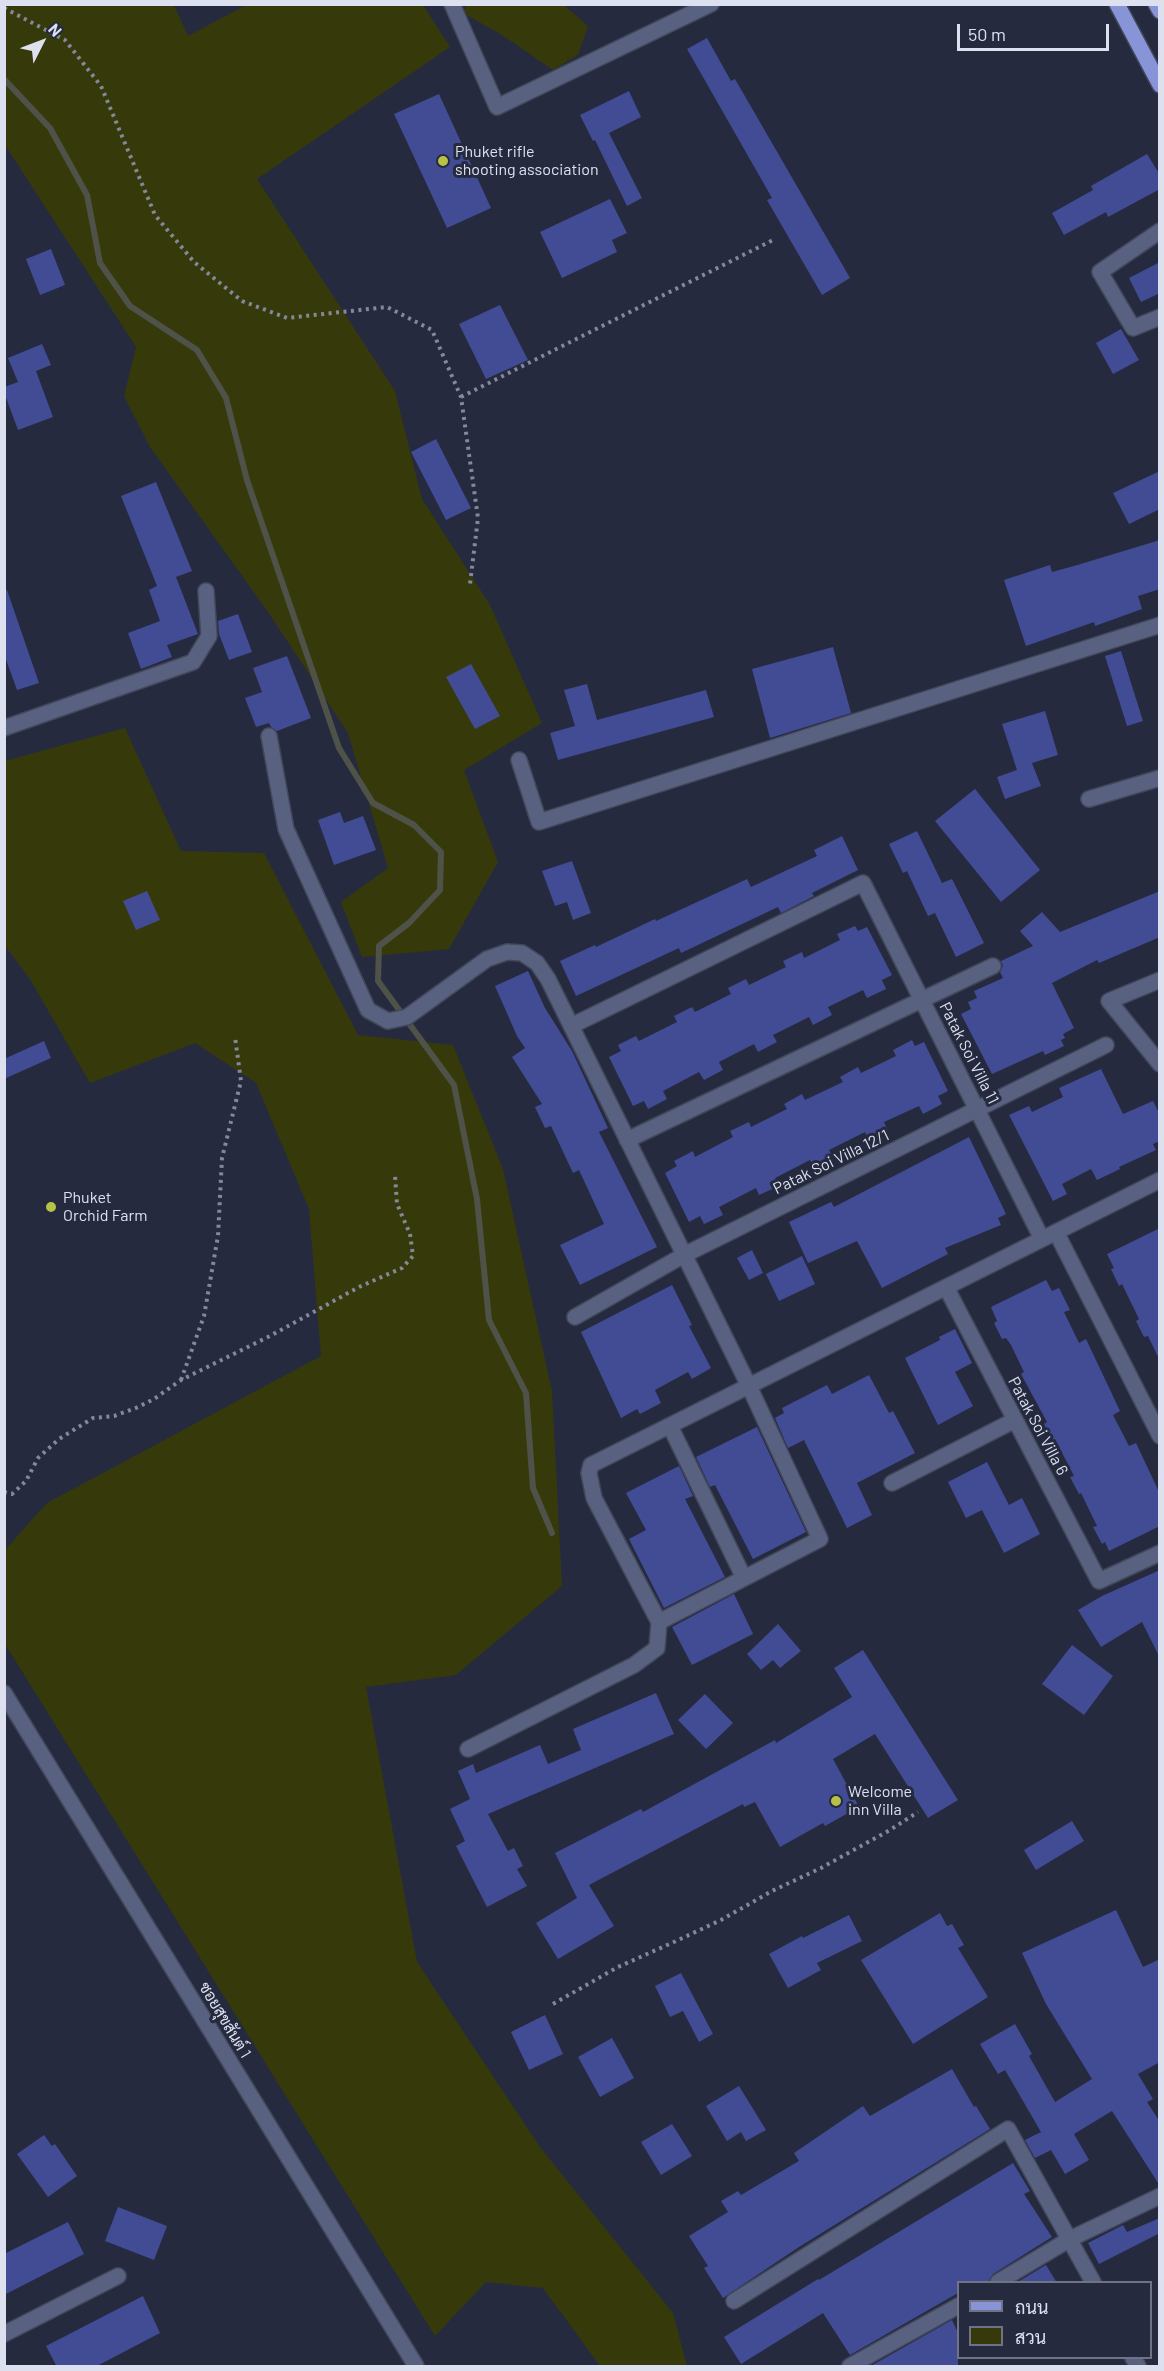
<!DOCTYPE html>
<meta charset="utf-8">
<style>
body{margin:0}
#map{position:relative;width:1164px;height:2371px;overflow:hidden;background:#252a3f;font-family:Barlow,Sarabun,sans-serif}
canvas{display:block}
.frame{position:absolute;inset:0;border:6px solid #dde1ef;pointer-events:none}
.legend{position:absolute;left:957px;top:2281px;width:195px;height:78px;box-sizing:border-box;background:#252a3f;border:2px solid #6f7385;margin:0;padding:8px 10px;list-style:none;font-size:18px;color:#dde1ef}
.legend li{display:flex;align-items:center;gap:12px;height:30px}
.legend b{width:30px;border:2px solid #6f7385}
.north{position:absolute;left:12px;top:12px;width:60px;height:60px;-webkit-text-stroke:4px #252a3f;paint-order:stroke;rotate:48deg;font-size:16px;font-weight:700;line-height:24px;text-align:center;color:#dde1ef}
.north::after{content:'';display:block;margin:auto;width:21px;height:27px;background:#dde1ef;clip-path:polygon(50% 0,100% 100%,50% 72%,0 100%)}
.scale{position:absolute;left:957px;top:24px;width:152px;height:27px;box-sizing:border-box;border:3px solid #dde1ef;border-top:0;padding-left:8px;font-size:18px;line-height:21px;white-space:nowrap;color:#dde1ef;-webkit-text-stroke:4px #252a3f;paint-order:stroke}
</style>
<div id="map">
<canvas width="1164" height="2371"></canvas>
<div class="frame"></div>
<ul class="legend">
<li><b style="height:8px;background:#8795d8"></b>ถนน</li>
<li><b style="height:16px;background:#363a0b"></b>สวน</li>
</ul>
<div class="north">N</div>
<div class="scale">50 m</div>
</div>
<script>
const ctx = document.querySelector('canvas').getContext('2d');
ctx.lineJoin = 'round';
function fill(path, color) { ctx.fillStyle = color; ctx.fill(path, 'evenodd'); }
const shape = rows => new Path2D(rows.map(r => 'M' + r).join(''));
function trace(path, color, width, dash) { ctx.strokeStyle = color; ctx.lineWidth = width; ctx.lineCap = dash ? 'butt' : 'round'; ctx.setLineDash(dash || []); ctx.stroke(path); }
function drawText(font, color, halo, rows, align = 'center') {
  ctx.font = font + ' Barlow,Sarabun,sans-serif'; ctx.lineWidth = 6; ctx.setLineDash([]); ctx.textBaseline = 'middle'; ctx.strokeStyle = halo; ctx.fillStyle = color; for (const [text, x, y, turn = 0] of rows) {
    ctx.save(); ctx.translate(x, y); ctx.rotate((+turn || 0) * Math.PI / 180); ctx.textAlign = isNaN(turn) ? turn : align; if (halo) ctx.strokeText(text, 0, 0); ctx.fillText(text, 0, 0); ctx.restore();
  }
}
fill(shape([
 [5,5,174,5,188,36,246,5,423,5,450,47,257,179,395,391,422,499,490,605,542,723,464,770,498,862,449,949,362,957,341,902,388,868,348,733,268,612,150,447,124,396,136,347,5,145],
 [467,5,566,5,567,8,588,26,578,55,553,70,502,35,463,13],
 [125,728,181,851,264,853,358,1035,453,1045,503,1169,552,1391,562,1586,456,1675,366,1687,417,1962,540,2147,673,2313,687,2366,600,2366,543,2288,486,2282,435,2336,5,1644,5,1550,47,1503,321,1356,309,1209,256,1083,195,1043,90,1083,30,979,5,946,5,761]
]), '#363a0b');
trace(shape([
 [4,79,50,128,87,195,100,263,130,306,197,350,226,398,247,480,339,748,373,803,414,825,441,852,440,890,409,923,379,946,378,981,454,1085,477,1199,489,1320,526,1393,533,1488,552,1533]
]), '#4f5248', 6);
fill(shape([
 [707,38,731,81,735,79,850,278,822,295,767,200,772,198,687,49],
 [629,91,641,117,609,133,642,198,627,206,595,140,593,141,580,115],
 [439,94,491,208,447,228,394,114],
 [1147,154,1160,175,1160,189,1108,217,1106,212,1064,235,1052,213,1093,190,1091,186],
 [610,199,627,233,612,240,617,252,562,278,540,232],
 [51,249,65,285,40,295,26,259],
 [1160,262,1160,293,1141,302,1129,278],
 [500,305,528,360,486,379,459,324],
 [1121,329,1139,360,1113,374,1096,343],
 [42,344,51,365,36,371,53,417,18,430,4,392,4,387,18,382,8,358],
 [436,439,471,508,446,520,411,452],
 [1160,471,1160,509,1129,524,1113,493],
 [156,482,192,571,176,577,198,634,167,645,172,657,141,669,128,633,160,621,149,590,157,586,121,496],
 [1160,540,1160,589,1138,596,1142,609,1095,626,1094,622,1026,646,1004,580,1050,565,1052,572,1074,566],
 [7,590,39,683,17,690,4,654,4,591],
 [238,614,252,652,229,660,219,634,218,621],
 [833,647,851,713,770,738,752,669],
 [1121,651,1143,721,1127,726,1105,656],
 [287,656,311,718,277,731,271,727,269,723,256,727,245,698,262,692,253,668],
 [471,664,500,716,475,729,446,677],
 [587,684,597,720,706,690,714,717,558,760,550,733,575,726,564,690],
 [1045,711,1058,755,1032,763,1041,786,1005,799,997,777,1017,770,1002,724],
 [975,789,1040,870,1001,902,935,821],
 [340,812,344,823,363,816,376,850,334,865,318,820],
 [917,831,942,883,952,879,984,943,956,957,935,913,928,916,907,871,903,873,889,844],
 [842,836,858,870,812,893,814,896,781,913,778,907,681,953,679,948,576,996,560,961,595,945,596,947,655,919,656,921,747,879,751,887,817,856,814,850],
 [572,861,591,913,573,920,567,902,555,906,542,871],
 [147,891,160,920,136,930,123,901],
 [1160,891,1160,937,1099,963,1097,960,1052,983,1074,1028,1063,1034,1065,1038,1061,1040,1064,1046,1045,1055,1043,1051,992,1074,961,1014,971,1009,968,1002,977,998,974,991,1003,978,1000,972,1003,966,1001,961,1033,946,1020,931,1042,912,1060,932],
 [855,926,858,931,867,927,892,975,882,980,886,989,867,998,863,990,828,1007,832,1015,813,1025,809,1017,773,1035,777,1042,758,1052,754,1044,719,1062,723,1070,704,1080,699,1072,663,1091,667,1099,648,1109,644,1101,633,1106,609,1057,621,1051,618,1045,636,1036,639,1041,677,1022,674,1016,692,1007,695,1012,731,994,728,988,746,979,749,985,786,967,783,961,802,952,804,958,840,940,837,934],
 [528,971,545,1008,572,1051,608,1128,599,1132,657,1247,580,1285,560,1245,604,1224,579,1170,573,1173,551,1126,545,1128,535,1107,542,1104,512,1057,525,1048,517,1036,495,986],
 [912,1040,915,1046,924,1042,948,1091,938,1096,942,1104,923,1114,919,1106,884,1122,888,1131,869,1140,865,1132,829,1150,833,1158,814,1167,810,1160,775,1178,779,1186,759,1195,756,1188,719,1207,723,1215,704,1224,700,1216,689,1222,665,1173,677,1166,674,1161,693,1151,695,1157,733,1137,730,1131,749,1122,751,1127,787,1109,784,1104,802,1094,805,1100,843,1082,840,1077,858,1067,861,1073,896,1056,893,1050],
 [44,1041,51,1058,4,1079,4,1059],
 [1101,1069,1123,1114,1153,1101,1160,1115,1160,1141,1153,1144,1156,1150,1119,1167,1120,1169,1097,1180,1091,1169,1062,1184,1067,1194,1053,1201,1009,1115,1029,1106,1032,1112,1063,1097,1059,1088],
 [969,1137,1006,1214,998,1218,1001,1225,945,1248,948,1254,882,1288,857,1241,808,1263,789,1222,831,1202,834,1207],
 [1160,1228,1160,1361,1148,1336,1144,1337,1136,1321,1139,1319,1122,1284,1119,1286,1111,1269,1114,1268,1107,1254],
 [752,1250,763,1273,749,1280,737,1258],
 [802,1256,815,1284,779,1301,766,1274],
 [1046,1280,1052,1291,1059,1288,1070,1310,1064,1312,1079,1343,1086,1339,1120,1411,1113,1415,1129,1446,1136,1443,1160,1494,1160,1526,1109,1551,1105,1542,1102,1544,1093,1527,1097,1526,1081,1493,1079,1494,1070,1477,1074,1476,1055,1439,1052,1440,1044,1424,1047,1422,1021,1374,1024,1372,1011,1345,1006,1338,1002,1339,994,1323,997,1321,991,1307],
 [672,1285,692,1325,689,1326,711,1368,692,1379,688,1372,655,1390,661,1403,640,1414,637,1409,621,1418,581,1332],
 [955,1329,972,1363,955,1372,973,1406,938,1425,905,1358,940,1340,939,1337],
 [869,1375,889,1413,893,1411,915,1453,857,1483,872,1515,847,1528,804,1440,788,1448,775,1418,784,1413,782,1408,827,1385,832,1394],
 [757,1427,806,1532,753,1559,715,1485,710,1487,696,1457],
 [987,1462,1009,1505,1022,1498,1040,1534,1004,1553,982,1510,966,1518,948,1482],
 [679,1466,693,1496,685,1499,725,1577,664,1608,629,1539,646,1530,626,1493],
 [1160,1570,1160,1658,1142,1622,1101,1647,1078,1610,1102,1596],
 [734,1594,753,1634,692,1665,672,1627],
 [778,1624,801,1651,780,1668,773,1660,761,1670,747,1654],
 [1072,1645,1113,1676,1084,1715,1042,1684],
 [863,1650,958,1800,928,1818,875,1734,833,1759,859,1807,825,1826,823,1823,780,1847,755,1802,744,1807,743,1804,589,1885,614,1926,558,1959,536,1923,577,1898,555,1853,641,1809,643,1812,775,1740,776,1743,852,1697,834,1668],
 [656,1693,674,1734,488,1814,508,1851,514,1848,523,1866,517,1869,527,1886,487,1907,456,1846,465,1841,450,1809,470,1799,458,1771,473,1764,476,1773,540,1745,548,1764,581,1750,573,1729],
 [705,1694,733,1723,706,1749,678,1720],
 [1072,1821,1084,1841,1036,1870,1024,1850],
 [1116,1910,1143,1967,1160,1959,1160,2062,1138,2074,1153,2099,1147,2102,1160,2122,1160,2186,1112,2111,1074,2134,1089,2160,1065,2174,1051,2150,1035,2158,1025,2140,1041,2132,1005,2070,998,2074,980,2044,1015,2024,1032,2054,1029,2056,1055,2102,1092,2079,1046,2004,1022,1953],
 [940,1913,947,1926,952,1924,964,1945,958,1948,988,1997,913,2044,861,1960],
 [849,1915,862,1941,817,1963,821,1970,788,1988,769,1954,802,1936,803,1938],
 [681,1973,713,2034,699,2042,683,2011,670,2017,655,1986],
 [545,2015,563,2054,529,2070,511,2032],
 [612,2038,634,2078,600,2097,578,2057],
 [952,2069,974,2107,976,2106,990,2129,799,2247,723,2298,704,2268,708,2266,689,2236,728,2212,721,2201,738,2191,741,2195,799,2161,794,2153,863,2106,870,2116],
 [739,2086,766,2130,746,2141,741,2132,727,2141,706,2106],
 [672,2124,692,2156,661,2175,641,2142],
 [44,2135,52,2146,55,2144,77,2176,48,2197,17,2154],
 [1013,2163,1030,2191,1024,2194,1052,2237,993,2274,988,2283,958,2283,958,2293,850,2355,823,2313,741,2364,724,2337,818,2279,819,2280],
 [118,2207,167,2226,154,2260,105,2241],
 [1160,2218,1160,2233,1099,2264,1088,2243,1123,2225,1127,2232],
 [68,2222,84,2254,4,2295,4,2254],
 [1046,2265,1057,2283,1016,2283],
 [143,2296,160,2333,95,2367,57,2367,46,2346],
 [952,2320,958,2333,958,2367,869,2367]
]), '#424c94');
const minor = shape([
 [452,4,497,107,711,4],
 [1160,231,1100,272,1133,328,1160,317],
 [4,728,193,662,209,636,206,591],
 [269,736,286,829,368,1010,388,1021,407,1017,487,959,507,952,522,953,537,963,548,979,749,1386,820,1539,659,1622,657,1648,634,1665,468,1749],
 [519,760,539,822,1160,625],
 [1089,799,1160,778],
 [1160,980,1109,1001,1160,1064],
 [571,1026,863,883,1042,1239],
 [627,1140,993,966],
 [1056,1232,1160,1436],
 [946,1287,1099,1581,1160,1553],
 [575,1317,684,1255,1106,1045],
 [670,1426,744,1578],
 [892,1483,1015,1420],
 [659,1622,594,1498,589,1473,591,1465,1160,1180],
 [4,1693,416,2366],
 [998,2282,1070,2239,1160,2196],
 [734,2301,1008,2129,1093,2282],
 [4,2334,118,2276],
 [1133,2358,1138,2366],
 [850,2366,958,2306]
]);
const major = shape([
 [1117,4,1160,85],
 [1156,4,1160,11]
]);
trace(minor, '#42475b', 18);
trace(major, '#42475b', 18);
trace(shape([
 [4,8,65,40,101,86,155,215,194,262,242,301,287,318,387,307,432,330,461,397,478,518,470,584],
 [461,397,773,240],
 [181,1380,204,1316,218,1236,222,1158,241,1081,235,1037],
 [4,1492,12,1494,26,1481,38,1458,59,1439,93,1418,114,1416,136,1408,154,1399,181,1380,270,1336,359,1287,402,1268,413,1256,410,1234,397,1204,395,1175],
 [553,2004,618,1967,674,1942,721,1920,772,1891,821,1868,890,1830,918,1812]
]), '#84889a', 4, [3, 4.5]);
trace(minor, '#596181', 15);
trace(major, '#8795d8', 15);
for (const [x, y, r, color] of [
 [443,161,6,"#b7c148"],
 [51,1207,6,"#b7c148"],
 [836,1801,6,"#b7c148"]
]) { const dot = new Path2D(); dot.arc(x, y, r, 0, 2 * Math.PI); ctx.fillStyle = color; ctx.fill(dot); trace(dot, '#252a3f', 2); }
drawText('16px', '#dde1ef', '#252a3f', [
 ["Phuket rifle",455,152],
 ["shooting association",455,170],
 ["Phuket",63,1198],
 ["Orchid Farm",63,1216],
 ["Welcome",848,1792],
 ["inn Villa",848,1810]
], 'left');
drawText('16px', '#dde1ef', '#252a3f', [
 ["Patak Soi Villa 11",969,1053,63],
 ["Patak Soi Villa 12/1",831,1162,-26],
 ["Patak Soi Villa 6",1038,1426,62],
 ["ซอยสุขสันต์ 1",225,2020,59]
]);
</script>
